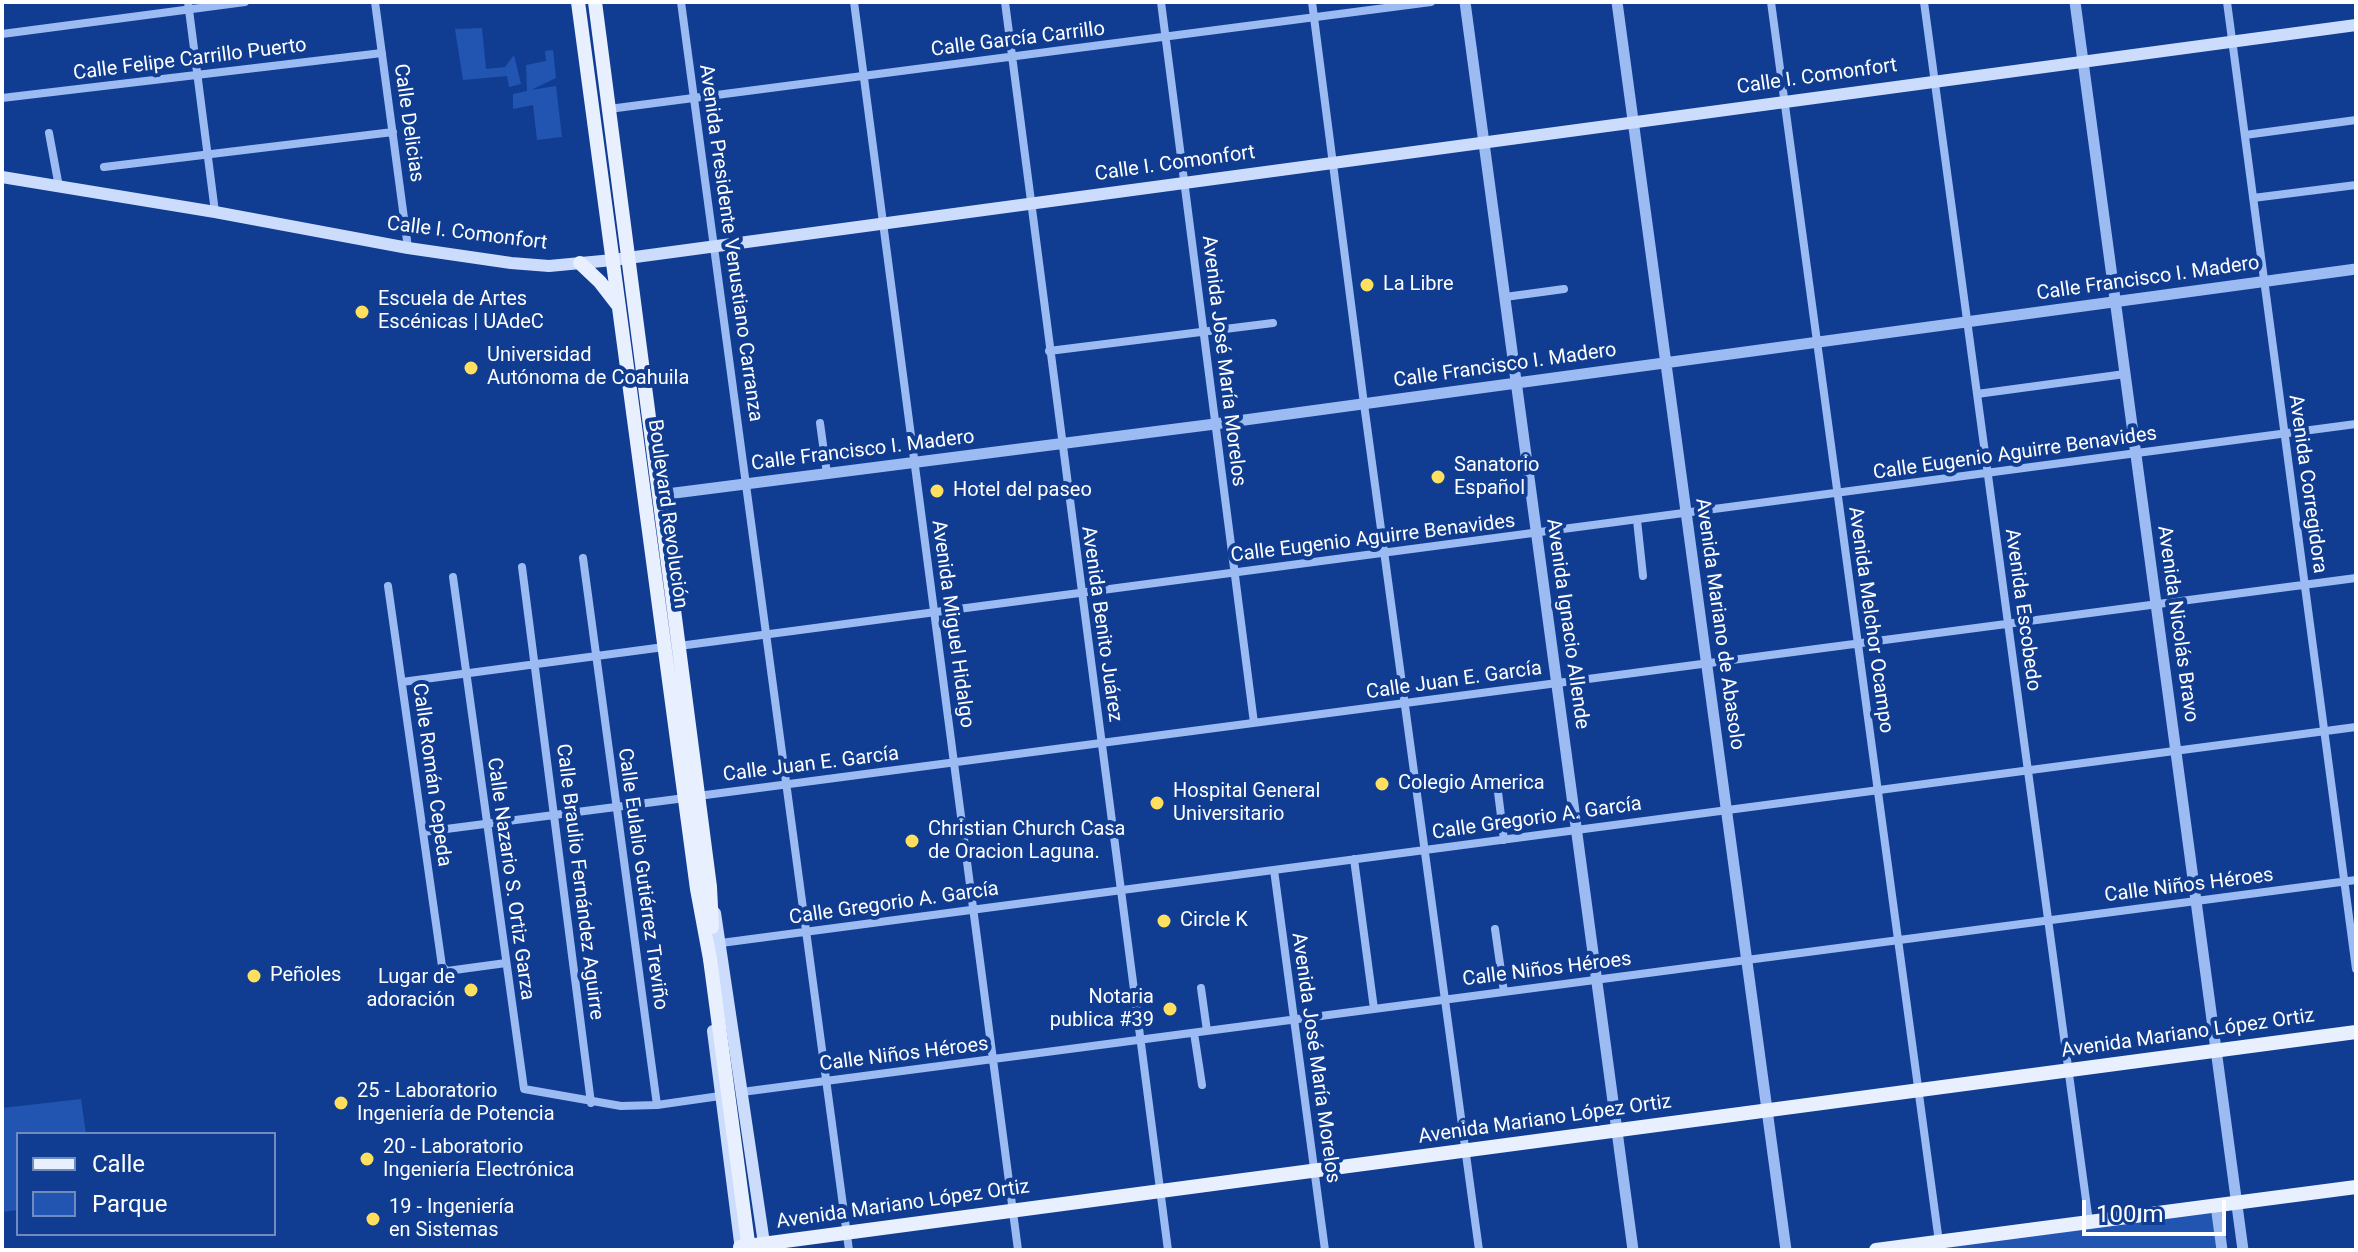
<!DOCTYPE html>
<meta charset="utf-8">
<style>
body{margin:0}
#map{position:relative;width:2358px;height:1252px;overflow:hidden;background:#103d92;font-family:Roboto,sans-serif}
canvas{display:block}
.frame{position:absolute;inset:0;border:4px solid #fff;pointer-events:none}
.legend{position:absolute;left:16px;top:1132px;width:260px;height:104px;box-sizing:border-box;background:#103d92;border:2px solid #708bbe;margin:0;padding:10px 14px;list-style:none;font-size:24px;color:#fff}
.legend li{display:flex;align-items:center;gap:16px;height:40px}
.legend b{width:40px;border:2px solid #708bbe}
.scale{position:absolute;left:2082px;top:1200px;width:144px;height:36px;box-sizing:border-box;border:4px solid #fff;border-top:0;padding-left:10px;font-size:24px;line-height:28px;white-space:nowrap;color:#fff;-webkit-text-stroke:6px #103d92;paint-order:stroke}
</style>
<div id="map">
<canvas width="2358" height="1252"></canvas>
<div class="frame"></div>
<ul class="legend">
<li><b style="height:10px;background:#e8efff"></b>Calle</li>
<li><b style="height:22px;background:#2155b1"></b>Parque</li>
</ul>
<div class="scale">100 m</div>
</div>
<script>
const ctx = document.querySelector('canvas').getContext('2d');
ctx.lineJoin = 'round';
function fill(path, color) { ctx.fillStyle = color; ctx.fill(path, 'evenodd'); }
const shape = rows => new Path2D(rows.map(r => 'M' + r).join(''));
function trace(path, color, width, dash) { ctx.strokeStyle = color; ctx.lineWidth = width; ctx.lineCap = dash ? 'butt' : 'round'; ctx.setLineDash(dash || []); ctx.stroke(path); }
function drawText(font, color, halo, rows, align = 'center') {
  ctx.font = font + ' Roboto,sans-serif'; ctx.lineWidth = 8; ctx.setLineDash([]); ctx.textBaseline = 'middle'; ctx.strokeStyle = halo; ctx.fillStyle = color; for (const [text, x, y, turn = 0] of rows) {
    ctx.save(); ctx.translate(x, y); ctx.rotate((+turn || 0) * Math.PI / 180); ctx.textAlign = isNaN(turn) ? turn : align; if (halo) ctx.strokeText(text, 0, 0); ctx.fillText(text, 0, 0); ctx.restore();
  }
}
fill(shape([
 [482,28,486,69,505,67,514,55,521,84,509,87,507,76,463,80,455,29],
 [553,50,556,78,531,90,556,86,562,137,537,140,533,105,513,109,513,94,527,91,526,65,546,61,545,51],
 [81,1099,86,1134,18,1134,18,1210,2,1212,2,1108],
 [2216,1209,2222,1250,1909,1250]
]), '#2155b1');
trace(shape([
 [188,2,215,212],
 [375,2,408,248],
 [681,2,849,1250],
 [854,2,1018,1250],
 [1005,2,1168,1250],
 [1161,2,1254,723],
 [1312,2,1364,404,1479,1250],
 [1771,2,1939,1242],
 [1924,2,2089,1222],
 [2227,2,2356,969],
 [2,34,245,2],
 [2,98,382,53],
 [609,109,1431,2],
 [49,133,59,187],
 [2245,135,2356,120],
 [104,167,393,132],
 [2253,198,2356,185],
 [1505,297,1564,289],
 [1049,351,1273,323],
 [1977,394,2125,374],
 [820,423,827,474],
 [1637,520,1643,576],
 [583,558,657,1105],
 [522,567,591,1103],
 [453,577,524,1089,621,1106,657,1105,720,1096],
 [388,586,442,966,447,971,506,963],
 [679,646,2356,424],
 [402,682,664,647],
 [1497,784,1504,840],
 [698,796,2356,578],
 [423,832,685,798],
 [1354,859,1374,1009],
 [1274,870,1325,1250],
 [1495,929,1504,992],
 [721,943,2356,727],
 [1201,988,1207,1031],
 [1194,1033,1202,1085],
 [742,1092,2356,880]
]), '#9cbbf3', 8);
trace(shape([
 [1465,2,1633,1250],
 [1617,2,1786,1250],
 [2075,2,2243,1250],
 [659,495,1215,424,2356,269],
 [2216,1205,2222,1250]
]), '#9cbbf3', 11);
trace(shape([
 [2,177,215,212,408,248,511,263,549,266,613,260,2356,25],
 [715,913,765,1250],
 [713,1031,741,1250]
]), '#cbdcfd', 12);
trace(shape([
 [578,2,697,889,710,959],
 [595,2,710,887,712,927],
 [580,263,600,282,617,304],
 [740,1247,2356,1032],
 [1876,1250,2356,1187]
]), '#e8efff', 14);
trace(shape([
 [710,959,749,1250]
]), '#e8efff', 14);
for (const [x, y, r, color] of [
 [1367,285,8,"#ffdf5e"],
 [362,312,8,"#ffdf5e"],
 [471,368,8,"#ffdf5e"],
 [1438,477,8,"#ffdf5e"],
 [937,491,8,"#ffdf5e"],
 [1382,784,8,"#ffdf5e"],
 [1157,803,8,"#ffdf5e"],
 [912,841,8,"#ffdf5e"],
 [1164,921,8,"#ffdf5e"],
 [254,976,8,"#ffdf5e"],
 [471,990,8,"#ffdf5e"],
 [1170,1009,8,"#ffdf5e"],
 [341,1103,8,"#ffdf5e"],
 [367,1159,8,"#ffdf5e"],
 [373,1219,8,"#ffdf5e"]
]) { const dot = new Path2D(); dot.arc(x, y, r, 0, 2 * Math.PI); ctx.fillStyle = color; ctx.fill(dot); trace(dot, '#103d92', 3); }
drawText('20px', '#fff', '#103d92', [
 ["Calle García Carrillo",1018,40,-7],
 ["Calle Felipe Carrillo Puerto",190,60,-7],
 ["Calle I. Comonfort",1817,77,-8],
 ["Calle Delicias",408,123,82],
 ["Calle I. Comonfort",1175,164,-8],
 ["Calle I. Comonfort",467,234,7],
 ["Avenida Presidente Venustiano Carranza",730,243,82],
 ["Calle Francisco I. Madero",2148,279,-8],
 ["Avenida José María Morelos",1223,361,83],
 ["Calle Francisco I. Madero",1505,366,-8],
 ["Calle Francisco I. Madero",863,451,-7],
 ["Calle Eugenio Aguirre Benavides",2015,454,-8],
 ["Avenida Corregidora",2307,484,82],
 ["Boulevard Revolución",667,514,82],
 ["Calle Eugenio Aguirre Benavides",1373,539,-7],
 ["Avenida Escobedo",2022,610,82],
 ["Avenida Melchor Ocampo",1870,620,82],
 ["Avenida Miguel Hidalgo",952,624,82],
 ["Avenida Benito Juárez",1101,624,82],
 ["Avenida Ignacio Allende",1567,624,82],
 ["Avenida Mariano de Abasolo",1719,624,82],
 ["Avenida Nicolás Bravo",2177,624,82],
 ["Calle Juan E. García",1454,681,-8],
 ["Calle Juan E. García",811,765,-7],
 ["Calle Román Cepeda",431,775,82],
 ["Calle Gregorio A. García",1537,819,-8],
 ["Calle Nazario S. Ortiz Garza",510,879,82],
 ["Calle Eulalio Gutiérrez Treviño",642,879,82],
 ["Calle Braulio Fernández Aguirre",579,882,83],
 ["Calle Niños Héroes",2189,886,-7],
 ["Calle Gregorio A. García",894,904,-8],
 ["Calle Niños Héroes",1547,970,-7],
 ["Avenida Mariano López Ortiz",2188,1034,-8],
 ["Calle Niños Héroes",904,1055,-7],
 ["Avenida José María Morelos",1315,1058,82],
 ["Avenida Mariano López Ortiz",1545,1120,-8],
 ["Avenida Mariano López Ortiz",903,1205,-8]
]);
drawText('20px', '#fff', '#103d92', [
 ["La Libre",1383,285],
 ["Escuela de Artes",378,300],
 ["Escénicas | UAdeC",378,323],
 ["Universidad",487,356],
 ["Autónoma de Coahuila",487,379],
 ["Sanatorio",1454,466],
 ["Español",1454,489],
 ["Hotel del paseo",953,491],
 ["Colegio America",1398,784],
 ["Hospital General",1173,792],
 ["Universitario",1173,815],
 ["Christian Church Casa",928,830],
 ["de Oracion Laguna.",928,853],
 ["Circle K",1180,921],
 ["Peñoles",270,976],
 ["Lugar de",455,978,"right"],
 ["adoración",455,1001,"right"],
 ["Notaria",1154,998,"right"],
 ["publica #39",1154,1021,"right"],
 ["25 - Laboratorio",357,1092],
 ["Ingeniería de Potencia",357,1115],
 ["20 - Laboratorio",383,1148],
 ["Ingeniería Electrónica",383,1171],
 ["19 - Ingeniería",389,1208],
 ["en Sistemas",389,1231]
], 'left');
</script>
